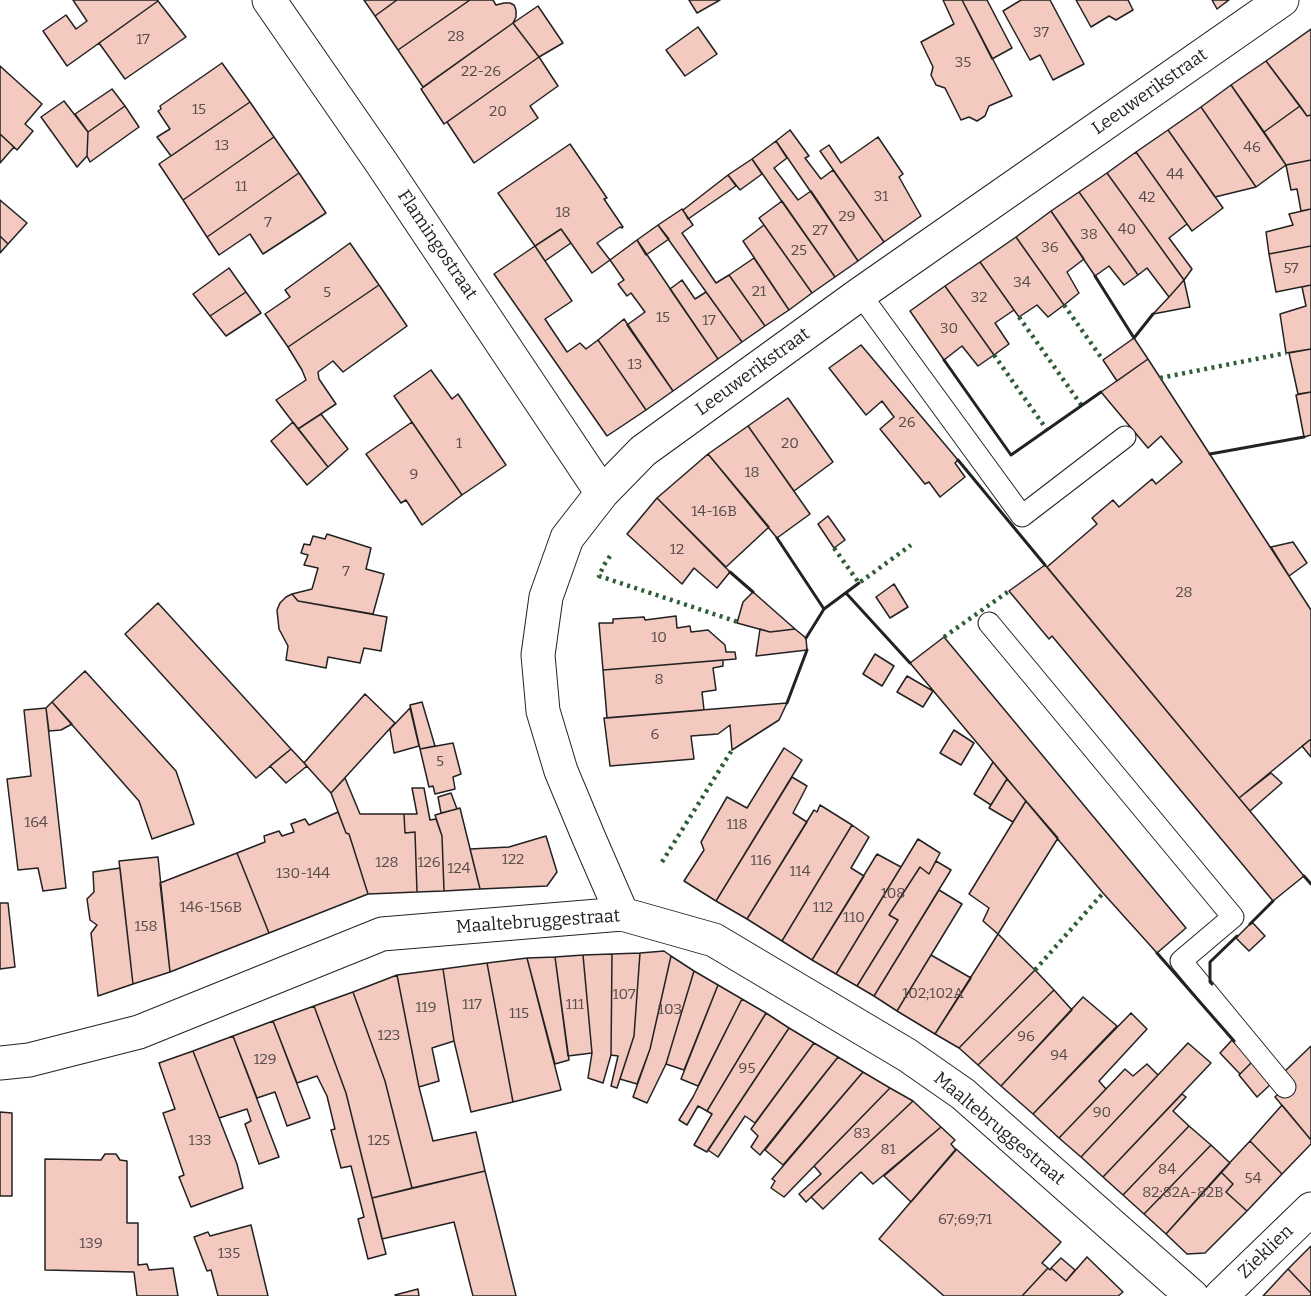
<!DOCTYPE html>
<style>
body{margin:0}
canvas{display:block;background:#fff}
</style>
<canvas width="1311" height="1296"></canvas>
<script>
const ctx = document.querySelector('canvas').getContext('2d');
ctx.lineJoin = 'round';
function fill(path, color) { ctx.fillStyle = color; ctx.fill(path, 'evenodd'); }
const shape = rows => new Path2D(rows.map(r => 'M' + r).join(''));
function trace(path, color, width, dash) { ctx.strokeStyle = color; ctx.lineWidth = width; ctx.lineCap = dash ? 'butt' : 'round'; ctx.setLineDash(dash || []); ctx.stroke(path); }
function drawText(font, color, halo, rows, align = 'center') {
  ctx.font = font + ' Bitter,serif'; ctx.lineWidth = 4.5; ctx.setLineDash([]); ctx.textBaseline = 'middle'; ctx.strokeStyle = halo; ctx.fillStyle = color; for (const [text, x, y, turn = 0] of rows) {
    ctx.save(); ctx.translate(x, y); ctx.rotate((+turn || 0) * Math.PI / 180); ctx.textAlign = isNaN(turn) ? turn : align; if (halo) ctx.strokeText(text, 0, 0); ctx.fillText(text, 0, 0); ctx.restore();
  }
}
const building = shape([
 [73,0,158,0,158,1,67,66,43,31,66,15,76,29,87,21,73,0],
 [364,0,397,0,375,16,364,0],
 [397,0,470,0,398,50,375,16,397,0],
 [470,0,493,0,496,5,504,3,510,3,514,5,516,10,516,17,513,23,423,87,398,50,470,0],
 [689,0,720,0,697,13,689,0],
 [943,0,962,0,1012,96,989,106,985,116,977,121,969,117,961,120,945,88,936,85,931,75,933,67,921,42,954,24,943,0],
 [962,0,987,0,1012,48,992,59,962,0],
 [1021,0,1050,0,1084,64,1053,80,1040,55,1030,60,1003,11,1021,0],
 [1076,0,1128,0,1133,10,1116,20,1109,16,1091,27,1076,0],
 [1212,0,1229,0,1217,9,1212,0],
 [158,1,186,37,125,79,99,43,158,1],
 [538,6,563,43,539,57,513,23,538,6],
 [513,23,539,57,444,124,421,89,513,23],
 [698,27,717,54,685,76,666,50,698,27],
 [1311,29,1311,115,1307,116,1266,61,1311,29],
 [539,57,558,86,530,106,538,118,474,163,447,122,539,57],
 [1266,61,1300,106,1264,132,1231,85,1266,61],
 [222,63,250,102,171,156,157,137,170,129,158,111,161,109,160,106,222,63],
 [0,66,42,104,25,124,33,131,17,150,0,134,0,66],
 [1231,85,1286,165,1256,187,1201,107,1231,85],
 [112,89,125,106,88,132,75,114,112,89],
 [64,101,88,132,87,156,77,167,41,117,64,101],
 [250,102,274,137,183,200,159,164,250,102],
 [125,106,139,127,90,162,87,156,88,132,125,106],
 [1300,106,1307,116,1311,115,1311,160,1286,165,1264,132,1300,106],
 [1201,107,1256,187,1215,197,1168,130,1201,107],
 [790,130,809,156,805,158,821,179,833,170,884,242,858,261,776,141,790,130],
 [1168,130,1223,208,1192,231,1136,152,1168,130],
 [0,134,14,147,0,163,0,134],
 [274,137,299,173,207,237,183,200,274,137],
 [878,137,903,174,899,177,921,216,884,242,820,151,829,145,841,163,878,137],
 [776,141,787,158,774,168,798,200,811,191,858,261,835,277,752,159,776,141],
 [570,144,607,198,604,199,623,227,622,228,620,227,597,243,610,260,592,273,561,229,535,246,498,193,570,144],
 [1136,152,1187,224,1169,238,1192,269,1184,280,1107,173,1136,152],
 [752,159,762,174,740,190,728,175,752,159],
 [1311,160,1311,209,1301,211,1297,189,1291,190,1286,165,1311,160],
 [299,173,326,213,263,254,250,234,219,255,207,237,299,173],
 [1107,173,1184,280,1169,297,1147,268,1138,275,1079,192,1107,173],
 [728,175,736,186,688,219,683,210,728,175],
 [1079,192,1138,275,1124,285,1109,266,1095,276,1051,211,1079,192],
 [0,200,27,223,8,244,0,236,0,200],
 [782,201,835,277,812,293,759,218,782,201],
 [682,209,693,225,682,233,716,283,729,275,765,326,742,342,658,225,682,209],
 [1311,209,1311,246,1269,254,1266,232,1293,225,1289,214,1311,209],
 [1051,211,1084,259,1067,272,1079,293,1064,305,1016,237,1051,211],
 [658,225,669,239,646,255,637,240,658,225],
 [764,225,812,293,789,310,743,241,764,225],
 [561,229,571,243,545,261,535,246,561,229],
 [0,236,8,244,0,253,0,236],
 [1016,237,1064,305,1048,317,1037,305,1019,317,980,262,1016,237],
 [637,240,718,359,673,391,627,325,645,312,631,293,627,296,618,284,624,280,610,260,637,240],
 [350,243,379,285,288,347,265,314,290,297,285,290,350,243],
 [535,246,572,301,545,319,567,352,580,343,586,349,598,340,646,410,607,436,494,274,535,246],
 [1311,246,1311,285,1276,292,1269,254,1311,246],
 [754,258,789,310,765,326,729,275,754,258],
 [980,262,1014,310,995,323,1009,344,994,355,945,286,980,262],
 [229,268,246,292,210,316,193,294,229,268],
 [682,280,695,299,706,292,742,342,718,359,670,289,682,280],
 [1184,280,1190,307,1153,314,1169,297,1184,280],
 [379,285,407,326,343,372,333,361,318,372,319,379,336,404,298,429,276,400,306,380,302,370,288,347,379,285],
 [1311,285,1311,349,1286,353,1280,314,1306,306,1302,287,1311,285],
 [945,286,994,355,978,366,962,346,944,360,910,311,945,286],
 [246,292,261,313,226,336,210,316,246,292],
 [624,319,673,391,646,410,598,340,624,319],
 [1134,338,1148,359,1117,381,1103,360,1134,338],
 [861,345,958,460,955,463,965,477,940,497,929,482,925,484,880,429,894,417,882,401,866,415,829,368,861,345],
 [1311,349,1311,392,1298,394,1289,353,1311,349],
 [1148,359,1311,610,1311,739,1239,798,1047,567,1097,524,1092,518,1113,500,1119,507,1152,479,1156,484,1182,462,1161,436,1148,448,1101,392,1148,359],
 [431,370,452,399,458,394,506,465,462,495,394,396,431,370],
 [1311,392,1311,435,1304,437,1296,395,1311,392],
 [788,398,833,462,794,491,748,426,788,398],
 [321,414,348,449,328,467,298,429,321,414],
 [293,422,328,467,307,485,271,441,293,422],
 [412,422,462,495,422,525,406,500,401,503,366,454,412,422],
 [748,426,810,514,777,538,708,454,748,426],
 [708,454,769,527,726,567,657,498,708,454],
 [657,498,730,572,717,588,694,568,682,584,627,534,657,498],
 [828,516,845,540,834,548,818,524,828,516],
 [327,534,371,548,366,569,384,574,373,614,298,601,292,594,312,589,318,568,304,565,308,555,301,553,304,544,310,545,313,536,325,539,327,534],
 [1293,542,1307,563,1289,576,1271,547,1293,542],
 [1045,565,1304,876,1273,901,1052,636,1049,639,1009,591,1045,565],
 [894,584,908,607,890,618,876,597,894,584],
 [753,592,795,629,770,632,737,623,743,602,753,592],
 [292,594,298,601,387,617,381,651,364,648,360,663,328,657,326,668,286,660,288,646,279,629,277,610,280,603,286,597,292,594],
 [158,603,291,749,256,778,125,634,158,603],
 [676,616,677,628,690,626,691,632,708,630,725,645,726,652,735,652,736,659,603,670,599,623,613,623,613,619,644,617,645,620,676,616],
 [760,629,770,632,795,629,806,638,807,650,756,656,760,629],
 [944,637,1186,928,1157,953,1103,893,910,663,944,637],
 [875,654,894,666,882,686,863,674,875,654],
 [723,660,723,666,713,668,716,690,702,692,704,710,607,718,603,670,723,660],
 [85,671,176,771,194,824,152,839,139,801,52,702,85,671],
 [907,676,933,691,923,707,897,692,907,676],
 [365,694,395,723,331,793,304,763,365,694],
 [52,702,72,724,61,730,49,731,46,708,52,702],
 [422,702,435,746,420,749,410,705,422,702],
 [787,703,779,720,732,750,730,725,718,734,691,736,694,759,610,766,604,718,787,703],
 [46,708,66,888,43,891,38,868,18,870,7,779,31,776,24,710,46,708],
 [410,708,419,746,394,753,390,729,410,708],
 [954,730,974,743,961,765,940,753,954,730],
 [1311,739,1311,757,1302,746,1311,739],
 [453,743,461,774,453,777,455,789,435,794,433,786,429,787,420,749,453,743],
 [784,748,802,760,716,901,684,881,704,850,701,842,727,797,747,808,784,748],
 [291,749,307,766,286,783,270,766,291,749],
 [993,762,1007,779,991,805,974,794,993,762],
 [1271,773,1282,783,1250,811,1239,798,1271,773],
 [792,777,807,786,793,813,807,822,747,919,716,901,792,777],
 [345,778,360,814,404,814,405,833,415,832,417,892,368,894,349,834,346,833,331,793,345,778],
 [1007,779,1026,801,1013,822,989,808,1007,779],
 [412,788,424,788,430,820,436,819,442,836,444,891,417,892,415,832,405,833,404,814,417,814,412,788],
 [451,793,457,809,441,813,438,797,451,793],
 [1026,801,1058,838,998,934,983,921,989,908,969,894,1026,801],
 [820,805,852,825,782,941,747,919,814,810,817,812,820,805],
 [460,808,480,889,444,891,442,836,435,815,460,808],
 [338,812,346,833,349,834,368,894,269,933,237,853,265,842,264,836,279,831,282,836,294,832,291,824,305,819,309,825,338,812],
 [852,825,869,837,851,868,864,876,812,960,782,941,852,825],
 [546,836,557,872,547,886,480,889,470,849,509,847,546,836],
 [918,839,940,853,929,874,920,867,889,915,898,920,857,986,836,974,918,839],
 [237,853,269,933,170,972,160,883,237,853],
 [877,854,901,867,836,974,812,960,877,854],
 [158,857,170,972,133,984,119,861,158,857],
 [936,861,951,870,874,996,857,986,898,920,889,915,920,867,929,874,936,861],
 [120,868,133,984,98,996,91,933,97,925,90,920,87,899,94,892,93,872,120,868],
 [939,890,962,904,897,1011,874,996,939,890],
 [0,903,8,903,15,967,0,969,0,903],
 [1252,922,1265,936,1249,951,1236,938,1252,922],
 [998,934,1035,970,959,1048,935,1034,998,934],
 [664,951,671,956,650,1049,637,1084,620,1079,634,1036,640,953,664,951],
 [640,953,634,1036,617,1088,611,1086,618,1056,611,1055,612,954,640,953],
 [612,954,611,1055,603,1083,588,1078,592,1053,583,955,612,954],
 [583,955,592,1053,568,1056,555,957,583,955],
 [931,955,971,978,935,1034,897,1011,931,955],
 [671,956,694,971,666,1064,647,1103,633,1097,650,1049,671,956],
 [555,957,569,1060,555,1064,527,958,555,957],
 [527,958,561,1090,513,1102,487,963,527,958],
 [487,963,513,1102,471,1112,454,1041,443,969,487,963],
 [443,969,454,1041,432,1048,439,1081,419,1087,397,975,443,969],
 [1035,970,1054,990,978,1065,959,1048,1035,970],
 [694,971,718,985,684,1070,666,1064,694,971],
 [397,975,419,1087,433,1141,476,1132,485,1171,412,1188,385,1081,353,992,397,975],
 [718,985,742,999,698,1086,681,1079,718,985],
 [1054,990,1072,1010,1001,1086,978,1065,1054,990],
 [353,992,385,1081,412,1188,372,1198,346,1093,314,1006,353,992],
 [1083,997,1117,1026,1033,1114,1001,1086,1083,997],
 [742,999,766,1013,707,1111,698,1106,687,1125,679,1120,693,1097,742,999],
 [314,1006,346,1093,386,1254,368,1259,358,1219,364,1217,351,1166,341,1168,331,1130,335,1129,327,1096,317,1076,297,1083,273,1021,314,1006],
 [766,1013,789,1028,707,1152,694,1145,712,1114,707,1111,766,1013],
 [1131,1013,1147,1029,1099,1081,1106,1089,1059,1138,1033,1114,1131,1013],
 [273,1021,310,1118,287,1126,275,1092,257,1098,233,1036,273,1021],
 [789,1028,814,1043,755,1123,745,1116,718,1157,708,1150,789,1028],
 [233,1036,279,1157,259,1164,245,1124,251,1121,247,1109,219,1118,193,1051,233,1036],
 [1232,1040,1252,1062,1240,1074,1220,1053,1232,1040],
 [814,1043,838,1057,760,1155,751,1147,758,1136,751,1129,814,1043],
 [1188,1043,1211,1063,1103,1177,1081,1157,1188,1043],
 [1311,1046,1311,1140,1275,1097,1292,1081,1284,1072,1311,1046],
 [193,1051,237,1164,243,1188,191,1207,179,1177,184,1175,163,1113,175,1109,159,1063,193,1051],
 [838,1057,863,1072,783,1165,765,1150,838,1057],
 [1252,1062,1271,1084,1257,1097,1239,1075,1252,1062],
 [1147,1064,1158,1075,1081,1157,1059,1138,1125,1069,1133,1076,1147,1064],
 [863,1072,890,1088,784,1197,771,1188,775,1181,772,1179,863,1072],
 [890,1088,913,1101,806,1202,799,1194,821,1174,814,1166,890,1088],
 [1182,1094,1186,1097,1173,1111,1189,1126,1123,1195,1103,1177,1182,1094],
 [913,1101,941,1127,873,1184,861,1172,823,1209,811,1197,913,1101],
 [1282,1105,1311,1140,1311,1144,1282,1174,1250,1141,1282,1105],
 [0,1112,12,1113,12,1196,0,1196,0,1112],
 [1189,1126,1211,1145,1144,1214,1123,1195,1189,1126],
 [941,1127,955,1140,951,1144,956,1150,911,1202,884,1176,941,1127],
 [1250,1141,1282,1174,1247,1211,1226,1192,1233,1184,1221,1172,1250,1141],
 [1211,1145,1230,1163,1166,1234,1144,1214,1211,1145],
 [956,1149,1061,1242,1042,1263,1048,1268,1022,1296,944,1296,879,1239,956,1149],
 [105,1154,116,1154,120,1160,127,1161,127,1223,138,1223,138,1265,147,1264,149,1270,173,1268,178,1296,137,1296,134,1272,45,1270,45,1159,101,1160,105,1154],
 [485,1171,516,1296,473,1296,454,1222,382,1239,372,1198,485,1171],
 [1221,1172,1233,1184,1226,1192,1247,1211,1205,1253,1187,1254,1166,1234,1221,1172],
 [251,1225,268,1296,218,1296,211,1270,207,1271,194,1237,208,1232,210,1236,251,1225],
 [1311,1246,1311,1293,1288,1269,1311,1246],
 [1087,1257,1123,1292,1118,1296,1022,1296,1048,1268,1050,1270,1051,1268,1066,1281,1087,1257],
 [1061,1258,1075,1270,1066,1281,1051,1268,1061,1258],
 [1288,1269,1311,1293,1311,1296,1263,1296,1288,1269],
 [418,1289,419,1296,396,1296,395,1295,418,1289]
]);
fill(building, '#f3c9c0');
trace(building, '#222', 1.5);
const lane = shape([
 [860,294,1022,516,1125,437],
 [989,623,1233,917,1181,961,1285,1087]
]);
const street = shape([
 [269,0,381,162,602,493],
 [622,914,589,838,561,771,543,711,538,655,546,597,567,538,602,493,643,451,860,294,1282,0],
 [0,1063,29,1060,139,1032,382,934,622,914,714,940,907,1055,963,1094,1192,1296],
 [1221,1296,1311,1209]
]);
trace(lane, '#222', 23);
trace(street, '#222', 35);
trace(lane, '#fff', 21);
trace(street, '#fff', 33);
trace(shape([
 [1064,305,1103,360],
 [1019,317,1082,406],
 [994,355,1047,430],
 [1160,378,1286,353],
 [834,548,859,583,911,545],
 [610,556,604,565,599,576,738,622],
 [944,637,1009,591],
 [662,862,732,750],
 [1035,970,1103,893]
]), '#2f5e38', 4.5, [3, 4.5]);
trace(shape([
 [1095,276,1134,338,1153,314],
 [944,360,1011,455,1101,392],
 [1210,454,1304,437],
 [958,460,1045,565],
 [777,538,824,609],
 [730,572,753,592],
 [846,593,910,663],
 [806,638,824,609,859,583],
 [787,703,807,650],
 [1304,876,1311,884],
 [1250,924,1273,901],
 [1157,953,1234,1041],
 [1212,984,1210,982,1210,962,1237,936]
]), '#222', 3);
drawText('15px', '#564c4a', null, [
 ["37",1041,33],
 ["28",456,37],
 ["17",143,40],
 ["35",963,63],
 ["22-26",481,72],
 ["15",199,110],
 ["20",498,112],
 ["13",222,146],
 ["46",1252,148],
 ["44",1175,175],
 ["11",241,187],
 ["31",881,197],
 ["42",1147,198],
 ["18",563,213],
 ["29",847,217],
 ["7",268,223],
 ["40",1127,230],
 ["27",820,231],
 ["38",1089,235],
 ["36",1050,248],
 ["25",799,251],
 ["57",1291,269],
 ["34",1022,283],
 ["21",759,292],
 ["5",327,293],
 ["32",979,298],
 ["15",663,318],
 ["17",709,321],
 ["30",949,329],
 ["13",635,365],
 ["26",907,423],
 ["1",459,444],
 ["20",790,444],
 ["18",752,473],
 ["9",414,475],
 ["14-16B",714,512],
 ["12",677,550],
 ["7",346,572],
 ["28",1184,593],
 ["10",659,638],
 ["8",659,680],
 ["6",655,735],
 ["5",440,762],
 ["164",36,823],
 ["118",737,825],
 ["122",513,860],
 ["116",761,861],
 ["128",387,863],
 ["126",429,863],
 ["124",459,869],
 ["114",800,872],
 ["130-144",303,874],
 ["108",893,894],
 ["146-156B",211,908],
 ["112",823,908],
 ["110",854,918],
 ["158",146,927],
 ["102;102A",933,994],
 ["107",624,995],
 ["117",472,1005],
 ["111",575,1005],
 ["119",426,1008],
 ["103",670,1010],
 ["115",519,1014],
 ["123",389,1036],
 ["96",1026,1037],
 ["94",1059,1056],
 ["129",265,1060],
 ["95",747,1069],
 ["90",1102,1113],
 ["83",862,1134],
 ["133",200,1141],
 ["125",379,1141],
 ["81",888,1150],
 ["84",1167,1170],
 ["54",1253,1179],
 ["82;82A-82B",1183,1193],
 ["67;69;71",965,1220],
 ["139",91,1244],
 ["135",229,1254]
]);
drawText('18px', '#222', '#fff', [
 ["Leeuwerikstraat",1150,92,-35],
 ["Flamingostraat",437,245,56],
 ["Leeuwerikstraat",753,372,-36],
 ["Maaltebruggestraat",538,922,-4],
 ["Maaltebruggestraat",999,1129,40],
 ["Zieklien",1266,1252,-44]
]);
</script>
